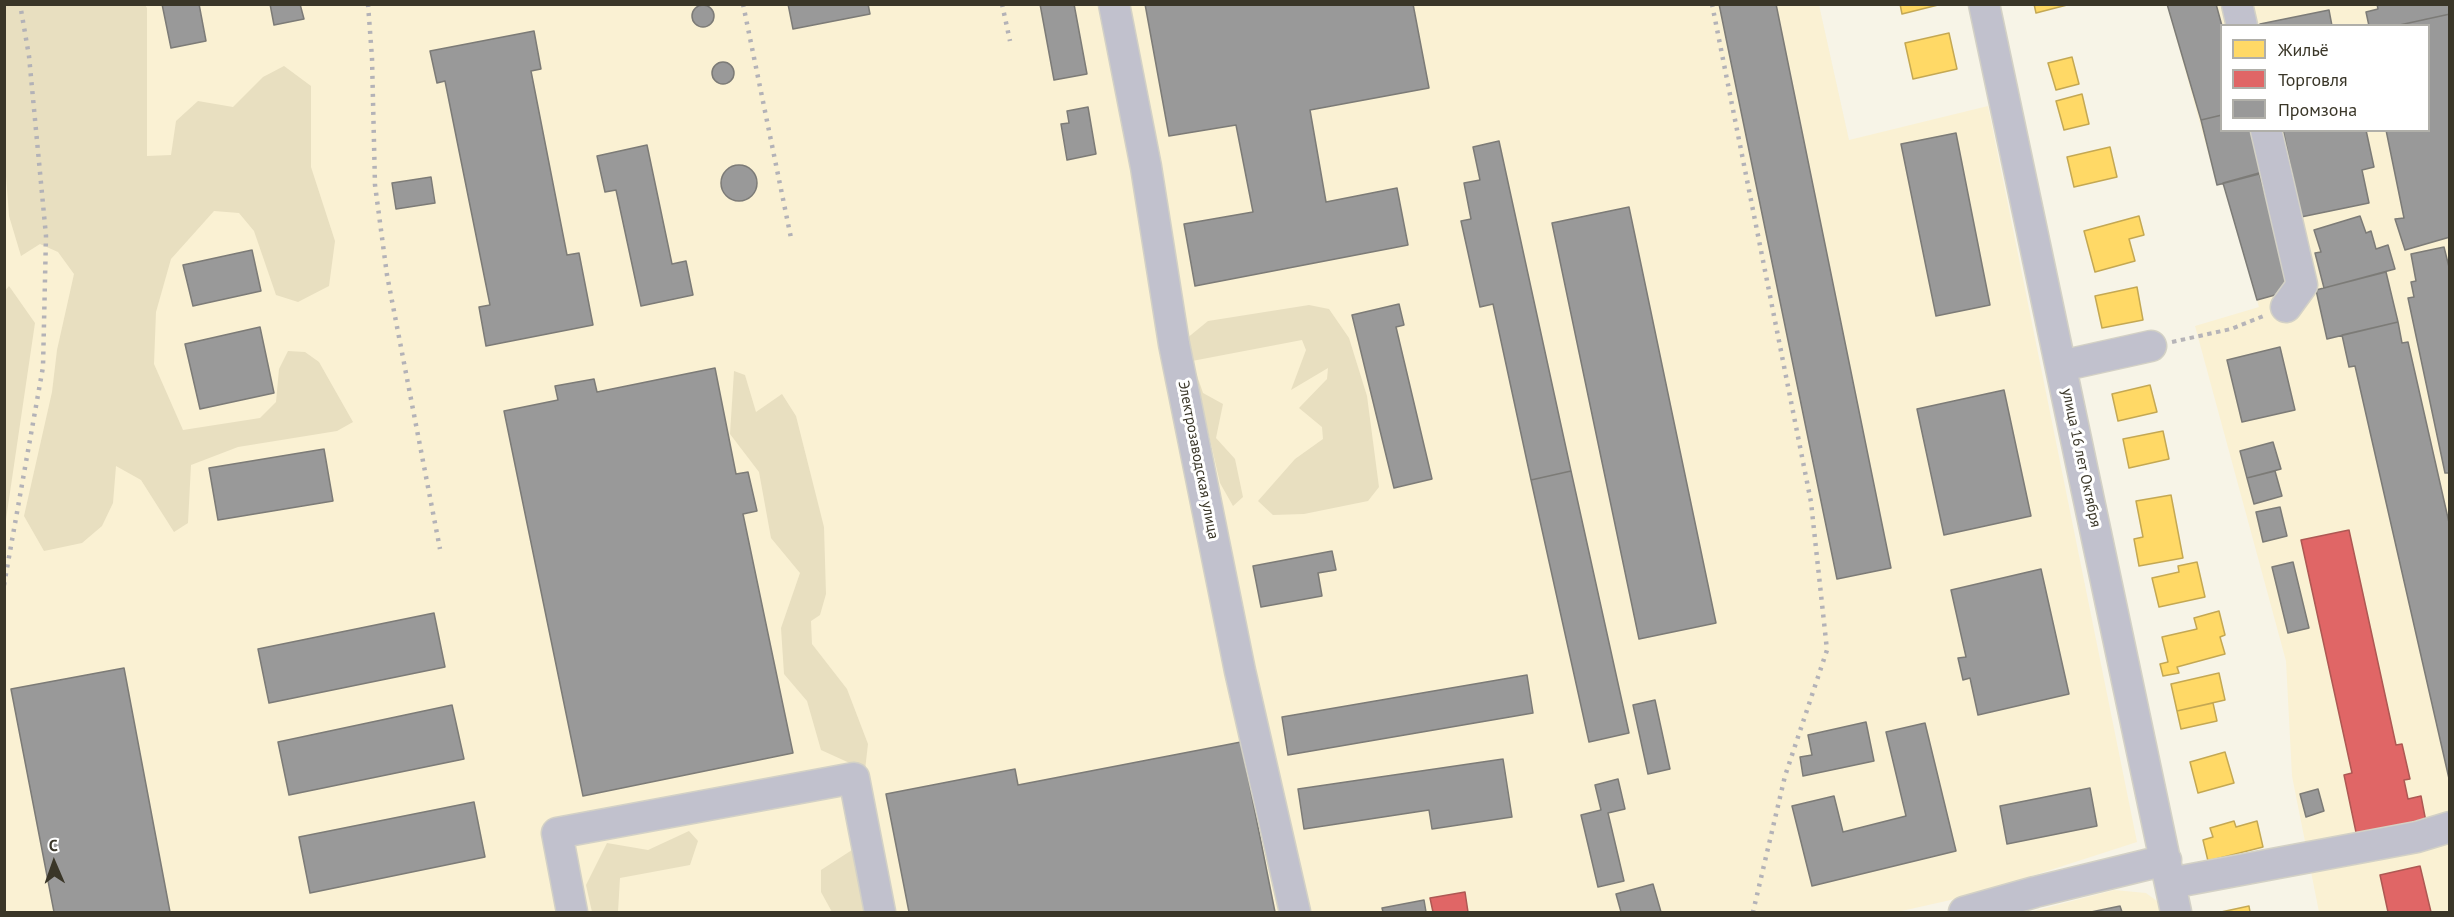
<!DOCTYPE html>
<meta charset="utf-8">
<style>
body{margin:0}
#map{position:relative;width:2454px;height:917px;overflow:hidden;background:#f7f4e7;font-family:"PT Sans",sans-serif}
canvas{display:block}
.frame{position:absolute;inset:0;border:6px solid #3a3628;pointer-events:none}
.legend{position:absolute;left:2220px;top:24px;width:210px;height:108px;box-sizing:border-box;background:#fff;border:2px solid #b0afa9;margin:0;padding:8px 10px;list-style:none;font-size:18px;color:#3a3628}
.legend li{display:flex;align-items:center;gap:12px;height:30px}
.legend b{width:30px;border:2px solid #b0afa9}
.north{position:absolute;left:24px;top:833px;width:60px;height:60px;-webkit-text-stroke:4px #fff;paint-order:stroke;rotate:358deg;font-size:16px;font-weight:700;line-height:24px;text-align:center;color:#3a3628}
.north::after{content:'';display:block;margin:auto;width:21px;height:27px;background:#3a3628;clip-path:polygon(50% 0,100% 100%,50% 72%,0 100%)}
</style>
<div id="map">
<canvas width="2454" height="917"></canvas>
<div class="frame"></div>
<ul class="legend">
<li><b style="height:16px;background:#ffd966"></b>Жильё</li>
<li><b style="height:16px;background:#e06666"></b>Торговля</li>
<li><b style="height:16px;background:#999"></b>Промзона</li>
</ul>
<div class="north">С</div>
</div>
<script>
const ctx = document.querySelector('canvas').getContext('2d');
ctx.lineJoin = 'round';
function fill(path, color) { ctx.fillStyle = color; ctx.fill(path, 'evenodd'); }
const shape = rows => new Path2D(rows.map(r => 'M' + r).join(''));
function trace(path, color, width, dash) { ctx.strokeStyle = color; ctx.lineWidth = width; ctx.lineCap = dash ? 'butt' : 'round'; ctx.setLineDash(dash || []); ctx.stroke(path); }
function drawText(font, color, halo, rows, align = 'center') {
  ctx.font = font + ' "PT Sans",sans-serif'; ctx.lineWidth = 6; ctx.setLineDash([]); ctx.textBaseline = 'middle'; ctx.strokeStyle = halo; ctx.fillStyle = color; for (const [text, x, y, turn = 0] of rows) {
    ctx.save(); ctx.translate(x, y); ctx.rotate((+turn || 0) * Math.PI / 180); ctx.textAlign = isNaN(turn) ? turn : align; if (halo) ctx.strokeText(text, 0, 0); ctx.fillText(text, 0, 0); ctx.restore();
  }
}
fill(shape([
 [5,5,1819,5,1849,140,1988,106,2137,842,1973,895,1897,912,5,912],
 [2167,5,2449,5,2449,912,2319,912,2292,776,2286,661,2195,326,2259,307,2223,184,2217,185],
 [2222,26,2428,26,2428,130,2222,130],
 [2114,890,2146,893,2161,904,2163,912,2030,912]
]), '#faf1d3');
fill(shape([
 [5,4,145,5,147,8,147,156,171,155,176,121,198,101,233,107,263,77,284,66,311,86,311,167,335,241,329,286,298,302,276,295,254,231,239,213,214,211,171,259,156,312,154,364,183,430,260,418,276,402,279,369,288,351,305,352,319,362,353,422,337,431,238,447,191,465,188,523,174,532,141,480,116,466,113,503,102,526,82,543,44,551,24,516,52,392,57,350,74,274,58,252,40,244,21,256,9,216,4,150],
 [9,286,35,323,5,526,4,292],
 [1309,305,1329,309,1349,338,1367,396,1379,487,1368,501,1304,514,1273,515,1258,501,1295,459,1323,439,1322,427,1299,408,1327,379,1328,368,1291,390,1306,350,1302,340,1192,361,1203,393,1223,404,1216,438,1235,459,1243,497,1233,506,1220,483,1204,414,1184,372,1186,339,1208,321],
 [734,371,745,375,756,412,782,394,796,416,824,527,826,594,820,615,811,621,812,644,847,689,868,744,865,770,821,750,807,701,784,674,781,628,800,573,771,538,759,472,730,434],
 [689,831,698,841,690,865,620,878,618,912,592,912,586,885,607,843,648,850],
 [852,850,860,863,864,912,832,912,821,892,821,870]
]), '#e8dfc0');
const homes = shape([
 [1900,4,1942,4,1902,14,1900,4],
 [2034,4,2067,4,2067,5,2036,13,2034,4],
 [1949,33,1957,69,1913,79,1905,43,1949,33],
 [2072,57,2079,84,2056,90,2048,63,2072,57],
 [2082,94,2089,124,2064,130,2056,101,2082,94],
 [2110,147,2117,177,2074,187,2067,157,2110,147],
 [2139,216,2144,235,2129,239,2135,261,2095,272,2084,231,2139,216],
 [2137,287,2143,320,2102,328,2095,296,2137,287],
 [2150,385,2157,412,2118,421,2112,394,2150,385],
 [2163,431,2169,459,2129,468,2123,439,2163,431],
 [2171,495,2183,558,2139,566,2134,539,2143,537,2136,501,2171,495],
 [2197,562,2205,597,2159,607,2152,578,2179,572,2178,566,2197,562],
 [2219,611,2225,635,2220,637,2225,654,2177,667,2179,673,2163,676,2160,664,2168,662,2162,637,2197,629,2194,618,2219,611],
 [2219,673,2225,700,2177,711,2171,684,2219,673],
 [2213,703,2217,721,2181,729,2177,711,2213,703],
 [2225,752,2234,783,2198,793,2190,762,2225,752],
 [2234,821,2236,827,2257,821,2263,847,2208,861,2203,840,2213,837,2210,828,2234,821],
 [2249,906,2250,912,2221,912,2249,906]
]);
fill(homes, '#ffd966');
trace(homes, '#c4a853', 1.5);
const shops = shape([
 [2349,530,2396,745,2402,744,2410,779,2404,780,2408,799,2421,796,2426,822,2357,837,2344,775,2352,773,2301,540,2349,530],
 [2420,866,2431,912,2388,912,2380,875,2420,866],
 [1465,892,1468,912,1433,912,1430,898,1465,892]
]);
fill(shops, '#e06666');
trace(shops, '#ae5853', 1.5);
const industry = shape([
 [162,4,199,4,206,41,171,48,162,4],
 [270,4,300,4,304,19,274,25,270,4],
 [788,4,868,4,870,14,793,29,788,4],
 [1040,4,1074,4,1087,74,1054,80,1040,4],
 [1145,4,1413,4,1429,88,1310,110,1326,202,1397,188,1408,245,1195,286,1184,224,1253,212,1236,125,1169,136,1145,4],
 [1719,4,1776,4,1891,568,1837,579,1719,4],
 [2167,4,2216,4,2222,26,2222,115,2201,120,2167,4],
 [2377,4,2450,4,2450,14,2395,26,2369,26,2366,12,2378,9,2377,4],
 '692 16a11 11 0 1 1 22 0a11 11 0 1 1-22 0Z',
 [2329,10,2332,26,2261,26,2260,24,2329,10],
 [2450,14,2450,237,2405,250,2395,219,2404,218,2386,130,2428,130,2428,26,2395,26,2450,14],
 [534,31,541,69,531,71,567,255,579,253,593,325,486,346,479,307,490,305,445,81,437,83,430,51,534,31],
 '712 73a11 11 0 1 1 22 0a11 11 0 1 1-22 0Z',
 [1088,107,1096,154,1067,160,1061,124,1069,123,1067,111,1088,107],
 [2222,115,2222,130,2252,130,2263,173,2217,185,2201,120,2222,115],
 [2283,130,2366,130,2374,167,2362,170,2369,203,2301,217,2283,130],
 [1956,133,1990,305,1936,316,1901,144,1956,133],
 [1499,141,1571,471,1531,480,1493,304,1480,307,1461,221,1471,219,1464,183,1480,180,1473,147,1499,141],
 [647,145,672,264,686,261,693,295,641,306,616,190,605,192,597,156,647,145],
 '721 183a18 18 0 1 1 36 0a18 18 0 1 1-36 0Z',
 [2259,173,2293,290,2257,300,2223,183,2259,173],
 [431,177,435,203,396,209,392,183,431,177],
 [1629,207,1716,623,1639,639,1552,223,1629,207],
 [2360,216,2366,233,2371,231,2376,249,2388,245,2395,269,2324,288,2315,253,2321,252,2314,230,2360,216],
 [2444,247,2450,271,2450,473,2445,473,2408,298,2414,297,2411,282,2416,281,2411,254,2444,247],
 [252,250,261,291,193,306,183,265,252,250],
 [2386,272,2398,322,2327,339,2316,290,2386,272],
 [1399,304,1404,325,1396,327,1432,479,1394,488,1352,315,1399,304],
 [2398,322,2402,343,2408,342,2450,527,2450,783,2355,366,2349,367,2342,335,2398,322],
 [260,327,274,393,200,409,185,344,260,327],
 [2280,347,2295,410,2242,422,2227,360,2280,347],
 [715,368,736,474,748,472,757,511,743,514,793,753,583,796,504,411,558,400,555,386,594,379,597,392,715,368],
 [2004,390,2031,516,1944,535,1917,409,2004,390],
 [2273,442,2281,469,2247,478,2240,451,2273,442],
 [324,449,333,501,218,520,209,468,324,449],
 [1571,471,1629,733,1589,742,1531,480,1571,471],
 [2275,471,2282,496,2254,504,2247,478,2275,471],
 [2280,507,2287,536,2263,542,2256,512,2280,507],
 [1332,551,1336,570,1318,573,1322,596,1261,607,1253,566,1332,551],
 [2293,562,2309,628,2288,633,2272,567,2293,562],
 [2041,569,2069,694,1978,715,1970,678,1963,680,1958,658,1966,657,1951,590,2041,569],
 [434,613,445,667,269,703,258,649,434,613],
 [124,668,170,912,54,912,11,689,124,668],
 [1527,675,1533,713,1288,755,1282,717,1527,675],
 [1655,700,1670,769,1648,774,1633,705,1655,700],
 [452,705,464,759,289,795,278,742,452,705],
 [1866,722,1874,761,1803,776,1800,757,1812,755,1808,735,1866,722],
 [1925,723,1956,851,1812,886,1792,806,1834,796,1843,832,1906,816,1886,732,1925,723],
 [1241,742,1275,912,909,912,886,794,1015,769,1018,785,1241,742],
 [1503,759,1512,817,1432,829,1429,810,1304,829,1298,789,1503,759],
 [1618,779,1625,809,1608,813,1624,881,1598,887,1581,815,1601,810,1595,785,1618,779],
 [2090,788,2097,826,2007,844,2000,806,2090,788],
 [2318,789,2324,811,2306,817,2300,794,2318,789],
 [474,802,485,857,310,893,299,837,474,802],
 [1653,884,1661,912,1621,912,1616,894,1653,884],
 [1424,900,1426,912,1383,912,1382,908,1424,900],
 [2120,906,2122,912,2091,912,2120,906]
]);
fill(industry, '#999');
trace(industry, '#7c7b77', 1.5);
const minor = shape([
 [1114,4,1146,167,1174,344,1240,671,1295,912],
 [1984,4,2176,912],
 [2237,4,2242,26],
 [2266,130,2302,285,2286,307],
 [2061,366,2151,346],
 [2171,883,2417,837,2450,827],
 [572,912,557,833,854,778,880,912],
 [1964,912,2035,892,2166,860]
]);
trace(minor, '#d3d1c6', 33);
trace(shape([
 [2172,342,2231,329,2266,315]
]), '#b6b4b8', 4, [4.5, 4.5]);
trace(minor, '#c1c1cd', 30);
trace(shape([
 [368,4,372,58,375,185,387,275,440,549],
 [743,4,791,238],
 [1002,4,1010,41],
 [1712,4,1811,502,1827,650,1785,776,1753,912],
 [4,585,43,367,46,236,29,56,20,4]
]), '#b3b2b7', 4.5, [3, 6]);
drawText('15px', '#3a3628', '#fff', [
 ["улица 16 лет Октября",2081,458,78],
 ["Электрозаводская улица",1198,460,79]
]);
</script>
